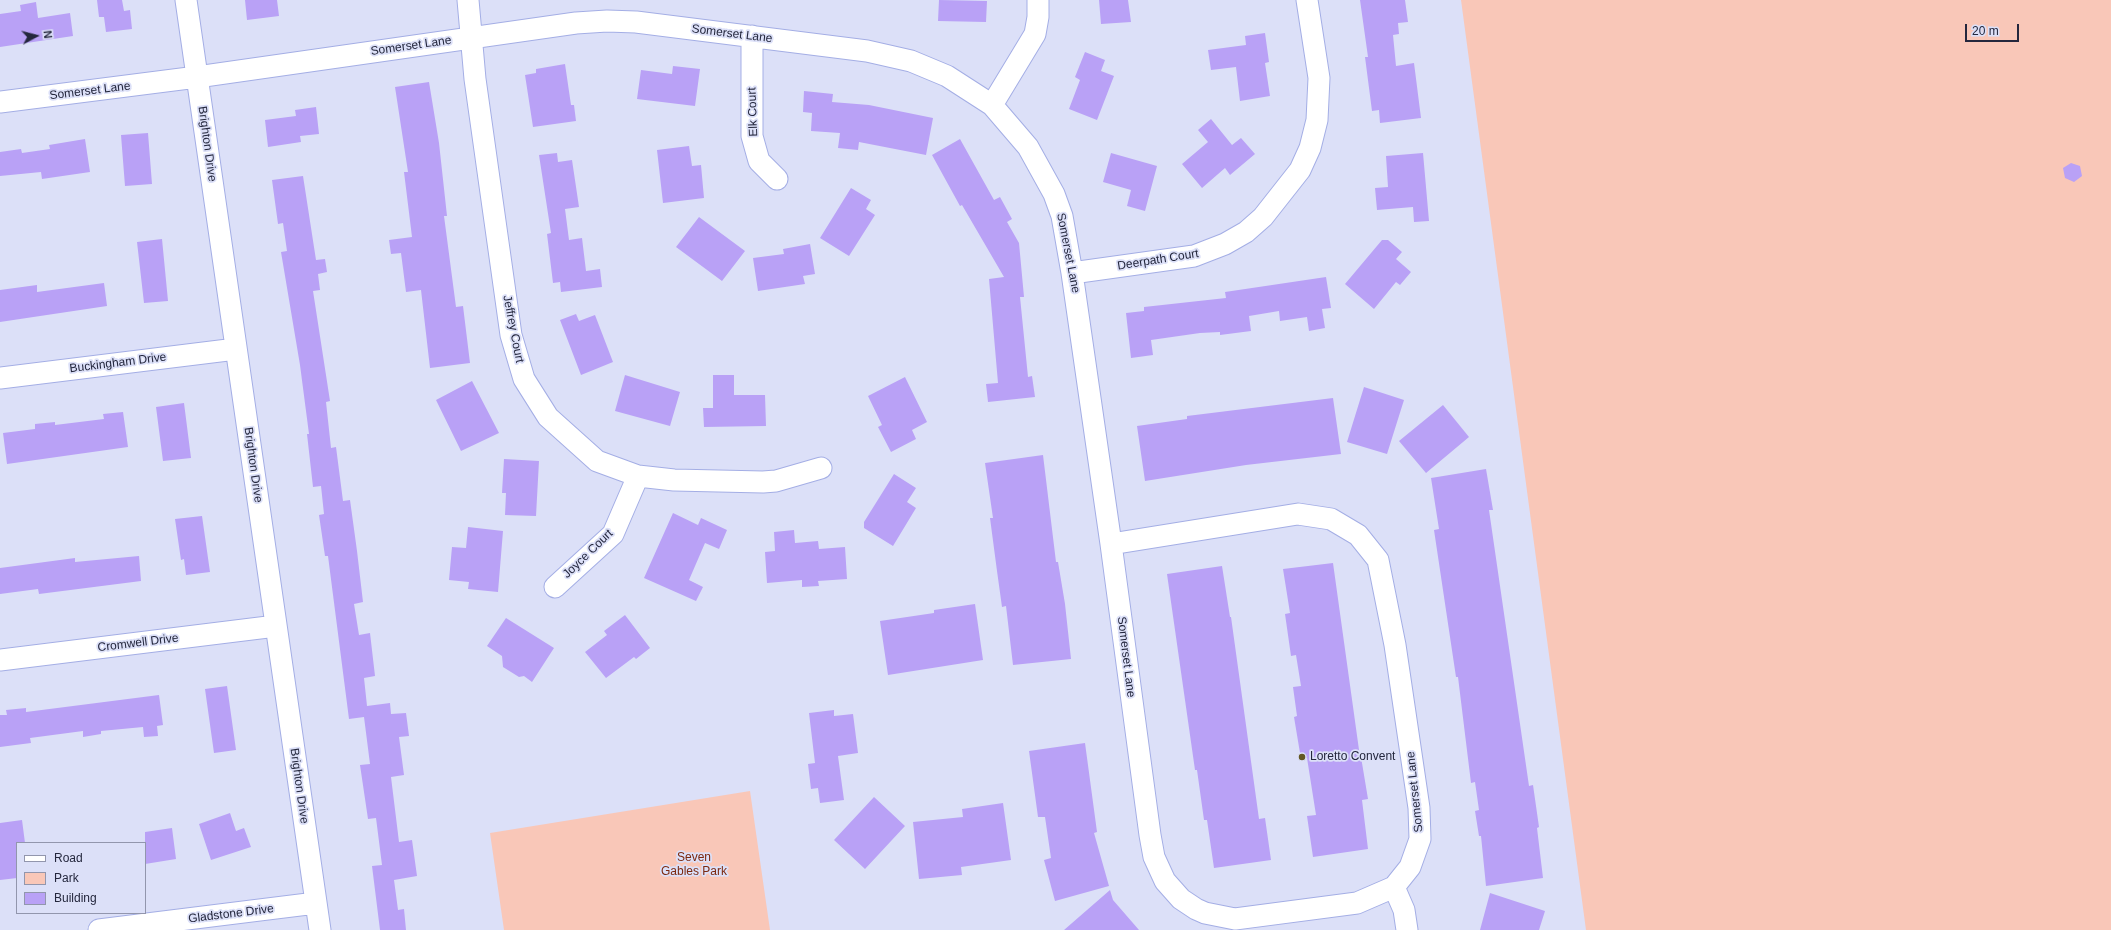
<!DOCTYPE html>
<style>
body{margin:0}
#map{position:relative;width:2111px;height:930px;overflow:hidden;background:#dce0f8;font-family:Arial,sans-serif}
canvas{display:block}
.legend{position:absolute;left:16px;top:842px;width:130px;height:72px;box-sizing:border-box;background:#dce0f8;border:1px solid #9296ad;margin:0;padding:5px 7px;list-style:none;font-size:12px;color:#24273d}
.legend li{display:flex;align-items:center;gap:8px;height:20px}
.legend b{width:20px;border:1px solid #9296ad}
.north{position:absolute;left:16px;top:16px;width:40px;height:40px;-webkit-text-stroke:3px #dce0f8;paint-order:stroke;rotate:83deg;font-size:11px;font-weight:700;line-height:16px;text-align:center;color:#24273d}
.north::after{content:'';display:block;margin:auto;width:14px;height:18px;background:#24273d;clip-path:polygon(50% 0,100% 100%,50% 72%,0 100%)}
.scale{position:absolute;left:1965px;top:24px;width:54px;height:18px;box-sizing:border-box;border:2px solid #24273d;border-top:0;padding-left:5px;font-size:12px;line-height:14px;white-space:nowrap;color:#24273d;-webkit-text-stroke:3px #dce0f8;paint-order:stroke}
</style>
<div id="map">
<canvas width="2111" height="930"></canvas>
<ul class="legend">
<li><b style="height:5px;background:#fff"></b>Road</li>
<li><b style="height:11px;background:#f9c7b8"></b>Park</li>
<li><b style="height:11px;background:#b9a1f6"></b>Building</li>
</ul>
<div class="north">N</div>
<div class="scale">20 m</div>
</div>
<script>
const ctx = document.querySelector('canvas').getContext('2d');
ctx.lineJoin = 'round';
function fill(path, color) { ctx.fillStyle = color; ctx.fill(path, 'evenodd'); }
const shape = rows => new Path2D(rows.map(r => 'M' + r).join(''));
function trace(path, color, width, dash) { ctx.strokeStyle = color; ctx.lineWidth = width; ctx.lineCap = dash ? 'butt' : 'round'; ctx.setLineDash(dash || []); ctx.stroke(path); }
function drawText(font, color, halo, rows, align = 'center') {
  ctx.font = font + ' Arial,sans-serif'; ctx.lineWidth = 3.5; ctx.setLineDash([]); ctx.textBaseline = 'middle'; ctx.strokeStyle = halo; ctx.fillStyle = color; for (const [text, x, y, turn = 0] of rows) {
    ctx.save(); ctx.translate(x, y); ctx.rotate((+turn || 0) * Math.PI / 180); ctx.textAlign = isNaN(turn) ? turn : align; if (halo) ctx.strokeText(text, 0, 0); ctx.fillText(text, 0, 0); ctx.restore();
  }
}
fill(shape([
 [1461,0,2111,0,2111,930,1586,930],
 [750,791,770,930,504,930,490,833]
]), '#f9c7b8');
fill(shape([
 [97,0,122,0,124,11,130,10,132,29,106,32,104,17,99,17],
 [245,0,277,0,279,16,247,20],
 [939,0,987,1,986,22,938,21],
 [1099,0,1128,0,1131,22,1101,24],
 [1360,0,1405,0,1408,22,1398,23,1399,34,1393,35,1396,66,1414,63,1421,118,1380,123,1379,110,1372,111,1365,57,1368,57],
 [36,2,38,18,70,13,73,36,0,47,0,14,21,11,20,5],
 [1265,33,1269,62,1265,63,1270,96,1240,101,1236,67,1211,70,1208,50,1246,45,1245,36],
 [1085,52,1105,60,1101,71,1114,76,1097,120,1069,109,1080,80,1075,77],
 [565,64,571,105,574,105,576,121,533,127,525,75,536,73,536,69],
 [673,66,700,69,695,106,637,99,641,70,672,74],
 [429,82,439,143,447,216,444,216,456,307,463,306,470,363,430,368,421,290,406,292,401,253,391,254,389,240,412,237,404,172,408,172,395,87],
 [804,91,833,94,832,102,869,105,933,118,926,155,859,142,858,150,838,148,840,133,811,131,812,113,803,112],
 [316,107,319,134,300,136,301,142,268,147,265,120,296,116,295,110],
 [1211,119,1232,145,1241,138,1255,154,1230,175,1225,168,1202,188,1182,164,1208,142,1198,130],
 [148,133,152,184,125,186,121,135],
 [85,139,90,172,42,179,41,172,0,176,0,152,21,149,22,153,50,149,49,145],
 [960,139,994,200,1000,197,1012,219,1007,222,1019,243,1024,297,1020,297,1028,377,1032,376,1035,397,988,402,986,384,998,383,989,279,1004,277,962,205,960,206,932,155],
 [689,146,692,166,701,165,704,198,663,203,657,150],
 [557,153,558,162,572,160,579,207,565,209,569,240,582,238,586,271,600,269,602,287,561,292,560,282,553,283,547,234,551,233,539,155],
 [1111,153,1157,166,1145,211,1127,206,1131,190,1103,182],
 [1423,153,1429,221,1414,222,1413,207,1377,210,1375,188,1388,187,1386,156],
 [2071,163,2080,166,2082,176,2074,182,2065,178,2063,168],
 [303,176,316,260,325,259,327,272,318,274,320,290,313,291,330,401,326,402,331,448,336,447,343,501,350,500,357,551,363,602,354,604,359,635,370,633,375,676,364,678,367,706,390,703,391,714,406,713,409,736,399,737,404,775,391,777,399,842,412,840,417,876,394,880,398,910,404,909,406,930,380,930,372,866,382,865,376,818,368,819,360,765,370,764,364,717,349,719,328,556,325,556,319,515,324,514,321,486,313,487,307,434,309,434,300,365,281,252,287,251,283,223,278,224,272,180],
 [851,188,871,200,866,209,875,215,849,256,820,238],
 [699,217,745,251,722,281,676,247],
 [162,239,168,301,144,303,137,242],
 [1382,240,1388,240,1402,252,1396,259,1411,272,1400,285,1396,282,1374,309,1345,284],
 [810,244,815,274,803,276,805,284,758,291,753,258,784,254,783,249],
 [1326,277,1331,308,1322,309,1325,328,1309,331,1307,317,1280,321,1279,311,1249,316,1251,331,1220,335,1220,332,1200,333,1151,340,1153,355,1131,358,1126,313,1144,311,1144,307,1226,298,1225,292],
 [104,283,107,306,0,322,0,290,37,285,37,292],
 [576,314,579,321,595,315,613,362,581,375,560,320],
 [625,375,680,392,670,426,615,411],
 [713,375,734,375,734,395,765,395,766,426,704,427,703,408,713,408],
 [905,377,927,422,912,430,916,439,891,452,878,427,882,425,868,396],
 [472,381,499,433,461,451,436,400],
 [1364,387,1404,400,1387,454,1347,442],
 [1333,398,1341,454,1246,465,1145,481,1137,426,1187,419,1187,416],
 [184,403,191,458,163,461,156,407],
 [1443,405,1469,437,1426,473,1399,441],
 [123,412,128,447,7,464,3,433,35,429,35,424,55,422,55,425,104,419,103,414],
 [1043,455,1056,562,1058,562,1065,604,1071,659,1013,665,1006,606,1002,607,997,571,990,518,993,518,985,463],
 [504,459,539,461,536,516,505,515,506,493,502,493],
 [1486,469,1493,510,1489,510,1529,786,1533,785,1539,827,1537,828,1543,878,1486,886,1481,836,1479,836,1475,811,1479,810,1475,782,1471,783,1458,677,1456,677,1434,530,1439,529,1431,478],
 [894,474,916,488,907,502,916,508,893,546,864,528,864,522],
 [673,513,698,525,701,518,727,530,719,549,705,543,689,580,703,587,696,601,644,578],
 [202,516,210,572,186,575,184,559,181,560,175,519],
 [468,527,503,531,498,592,468,589,469,582,449,580,452,547,466,548],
 [794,530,795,543,818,541,819,549,845,547,847,579,818,581,819,586,802,587,802,580,767,583,765,552,775,551,774,532],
 [139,556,141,581,39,594,38,589,0,594,0,568,75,558,75,562],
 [1333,563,1360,757,1361,757,1368,799,1362,800,1368,849,1313,857,1307,816,1316,815,1307,758,1301,759,1294,717,1297,716,1293,687,1301,686,1296,655,1291,656,1285,614,1290,613,1283,569],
 [1222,566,1230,617,1231,617,1259,819,1265,818,1271,860,1214,868,1207,820,1204,820,1197,770,1195,770,1167,574],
 [975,604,983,660,888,675,880,621,934,613,934,610],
 [625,615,650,648,636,659,634,657,606,678,585,652,607,635,604,631],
 [506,618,554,648,532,682,524,676,519,677,503,667,502,656,487,646],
 [227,686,236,750,214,753,205,689],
 [159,695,163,725,157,726,158,736,144,737,143,727,101,731,101,734,83,737,83,731,30,738,31,743,0,747,0,715,7,715,6,710,26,708,26,712],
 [834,710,834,716,853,714,858,753,838,756,844,800,820,803,818,788,811,789,808,764,815,763,809,713],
 [1085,743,1097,832,1094,833,1109,886,1055,901,1044,860,1051,858,1045,817,1038,817,1029,751],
 [874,797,905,826,865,869,834,840],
 [1003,803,1011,860,961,867,962,875,919,879,913,822,963,817,962,809],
 [230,813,236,831,244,828,251,847,211,860,199,824],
 [22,820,25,843,17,843,17,878,0,880,0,823],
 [172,828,176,859,145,864,145,832],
 [1110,890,1113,900,1139,930,1064,930],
 [1490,893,1545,911,1539,930,1480,930]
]), '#b9a1f6');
const street = shape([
 [186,0,320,930],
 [468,0,475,79,511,335,524,379,548,417,597,461,638,476,674,480,763,482,776,481,821,468],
 [752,36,752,136,759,161,777,179],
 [0,102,197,77,576,23,607,21,636,22,867,51,911,61,947,76,992,105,1028,147,1054,194,1062,216,1072,273,1111,544,1298,514,1331,519,1358,535,1378,560,1395,645,1419,808,1420,839,1410,867,1394,887,1357,903,1235,919,1205,913,1196,909,1181,899,1165,881,1154,857,1150,835,1111,544],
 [992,105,1035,34,1038,17,1038,0],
 [1072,273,1194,256,1225,244,1246,232,1263,217,1300,170,1310,148,1317,120,1319,78,1307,0],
 [0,378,236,349],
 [555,587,613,534,638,476],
 [0,660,276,626],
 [1394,887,1404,910,1407,930],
 [99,930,316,903]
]);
trace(street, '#a4aee5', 23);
trace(street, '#fff', 21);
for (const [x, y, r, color] of [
 [1302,757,4,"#635723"]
]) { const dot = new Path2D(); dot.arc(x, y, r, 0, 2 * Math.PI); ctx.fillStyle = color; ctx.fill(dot); trace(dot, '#dce0f8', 1.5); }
drawText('12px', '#24273d', '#dce0f8', [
 ["Somerset Lane",732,34,7],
 ["Somerset Lane",411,46,-8],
 ["Somerset Lane",90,91,-7],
 ["Elk Court",753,112,-92],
 ["Brighton Drive",207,144,82],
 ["Somerset Lane",1068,253,79],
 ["Deerpath Court",1158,260,-9],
 ["Jeffrey Court",513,329,79],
 ["Buckingham Drive",118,363,-7],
 ["Brighton Drive",253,465,82],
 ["Joyce Court",588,554,-44],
 ["Cromwell Drive",138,643,-7],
 ["Somerset Lane",1126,657,83],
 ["Brighton Drive",299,786,82],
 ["Somerset Lane",1415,792,-96],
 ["Gladstone Drive",231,914,-7]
]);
drawText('12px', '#24273d', '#dce0f8', [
 ["Loretto Convent",1310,757]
], 'left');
drawText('12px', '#7c2910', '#dce0f8', [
 ["Seven",694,858],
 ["Gables Park",694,872]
]);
</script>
